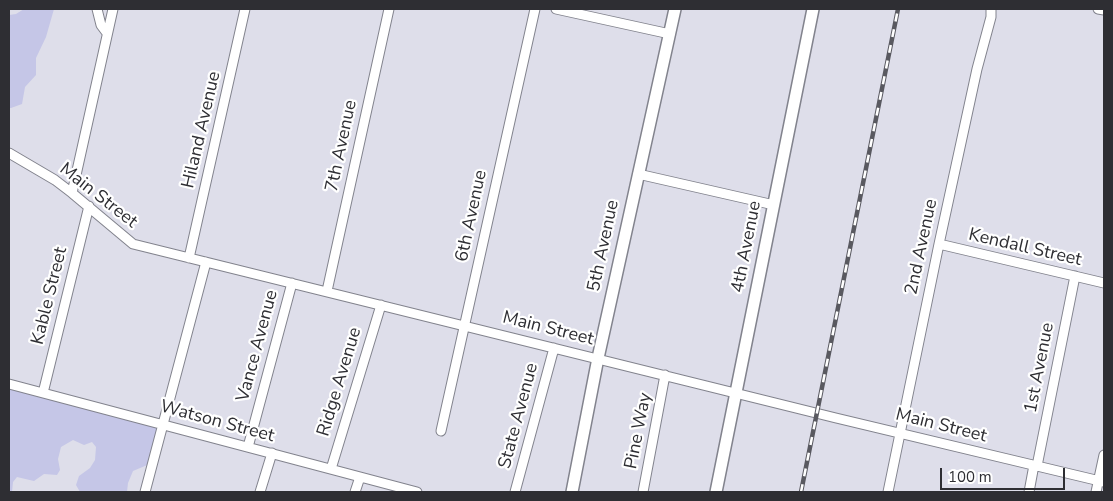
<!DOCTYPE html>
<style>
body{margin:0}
#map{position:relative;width:1113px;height:501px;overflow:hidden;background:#dedeea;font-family:"Nunito Sans",sans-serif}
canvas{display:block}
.frame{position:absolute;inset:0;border:10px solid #2e2e33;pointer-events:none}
.scale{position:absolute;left:940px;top:468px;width:125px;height:22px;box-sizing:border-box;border:2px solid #2e2e33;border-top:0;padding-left:6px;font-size:15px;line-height:18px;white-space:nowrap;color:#2e2e33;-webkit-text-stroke:4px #fff;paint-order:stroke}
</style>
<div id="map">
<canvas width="1113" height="501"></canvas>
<div class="frame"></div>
<div class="scale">100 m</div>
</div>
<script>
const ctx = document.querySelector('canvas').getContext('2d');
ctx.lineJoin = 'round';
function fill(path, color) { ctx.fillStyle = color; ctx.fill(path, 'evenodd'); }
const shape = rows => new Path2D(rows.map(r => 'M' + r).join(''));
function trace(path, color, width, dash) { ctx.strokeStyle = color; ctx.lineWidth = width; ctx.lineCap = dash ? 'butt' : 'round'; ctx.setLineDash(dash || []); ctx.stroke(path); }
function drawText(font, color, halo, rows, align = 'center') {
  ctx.font = font + ' "Nunito Sans",sans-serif'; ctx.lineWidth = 4.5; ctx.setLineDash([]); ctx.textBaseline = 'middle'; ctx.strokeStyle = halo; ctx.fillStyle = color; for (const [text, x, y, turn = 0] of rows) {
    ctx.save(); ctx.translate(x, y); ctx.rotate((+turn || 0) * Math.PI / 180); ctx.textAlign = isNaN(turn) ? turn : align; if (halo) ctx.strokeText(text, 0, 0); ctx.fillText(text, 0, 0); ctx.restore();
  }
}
fill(shape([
 [24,9,54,9,46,37,36,58,36,75,25,87,22,104,11,108,9,108,9,15,16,14],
 [9,385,161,426,152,463,133,471,128,483,127,492,80,492,76,485,79,476,90,468,95,460,96,447,92,442,84,445,73,440,61,447,58,459,60,470,57,475,44,474,34,481,17,477,13,482,12,492,9,492]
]), '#c5c6e7');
const minor = shape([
 [97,9,101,25,107,33],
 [556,9,670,34],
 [1098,9,1104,10],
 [9,153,55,180,72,193,133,244,836,418,1104,482],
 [638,174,774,205],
 [72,193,113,9],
 [939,244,1104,283],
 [189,258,245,9],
 [327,291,389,9],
 [9,384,417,492],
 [43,393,89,206],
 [441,431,535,9],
 [248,447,292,283],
 [1037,466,1075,276],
 [331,469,381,305],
 [145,492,206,262],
 [260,492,272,453],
 [355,492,360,477],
 [515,492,554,348],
 [643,492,665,375],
 [888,492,939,244,977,69,991,17,991,9],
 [1029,492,1034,465],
 [1096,492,1104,455]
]);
const major = shape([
 [572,492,598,358,675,9],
 [716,492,813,9]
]);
trace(minor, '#82838d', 11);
trace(major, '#82838d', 14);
trace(minor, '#fff', 9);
trace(major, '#fff', 11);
const rail = shape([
 [801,492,898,9]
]);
trace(rail, '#595960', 4.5);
trace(rail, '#fff', 2.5, [8]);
drawText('18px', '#2e2e33', '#fff', [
 ["Hiland Avenue",202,130,-77],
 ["7th Avenue",342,146,-78],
 ["Main Street",98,196,38],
 ["6th Avenue",472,216,-78],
 ["5th Avenue",604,246,-78],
 ["4th Avenue",747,247,-79],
 ["2nd Avenue",922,247,-78],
 ["Kendall Street",1025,248,13],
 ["Kable Street",50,296,-76],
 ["Main Street",548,329,14],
 ["Vance Avenue",258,346,-75],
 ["1st Avenue",1040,368,-79],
 ["Ridge Avenue",340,382,-73],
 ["State Avenue",519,416,-75],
 ["Watson Street",217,422,15],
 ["Main Street",941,426,14],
 ["Pine Way",639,431,-79]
]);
</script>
